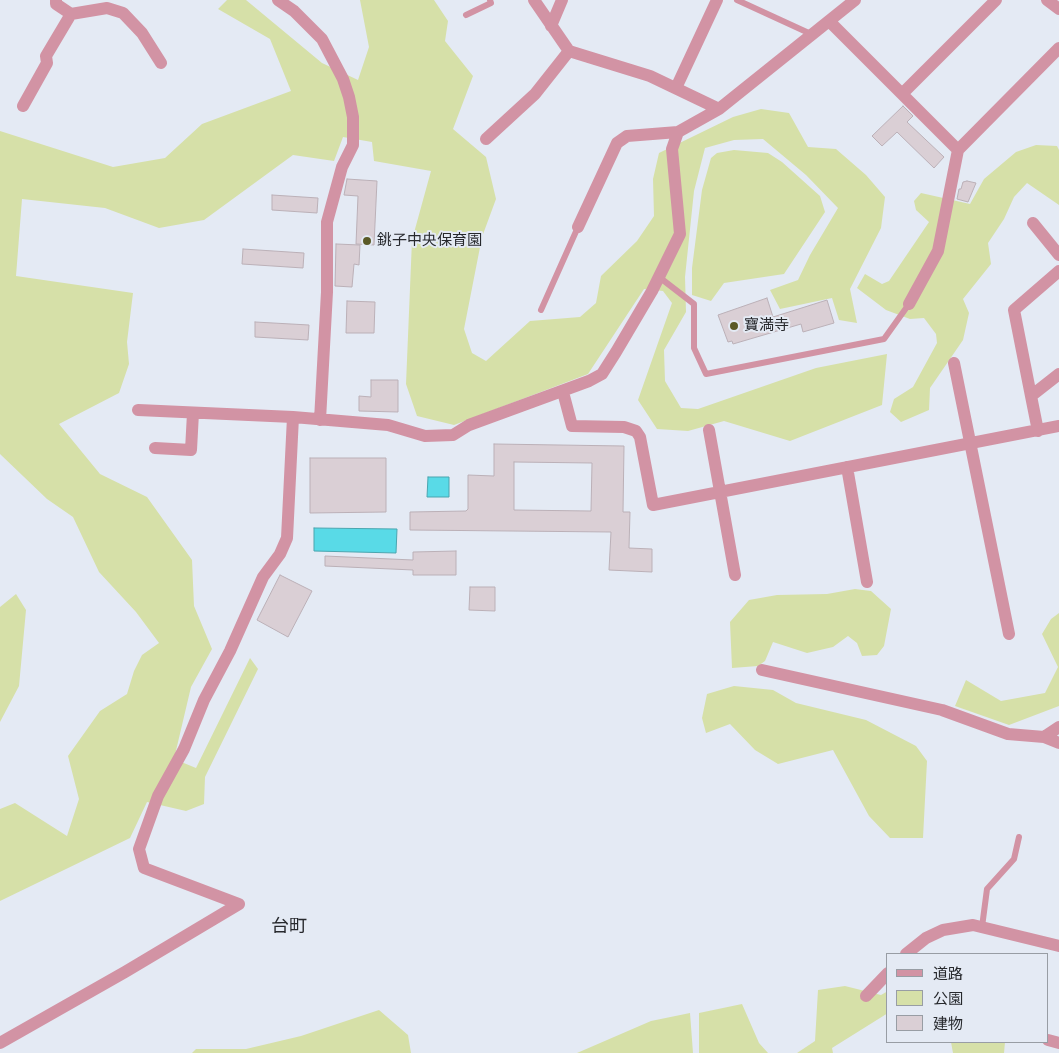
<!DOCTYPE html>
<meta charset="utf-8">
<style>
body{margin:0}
#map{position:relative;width:1059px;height:1053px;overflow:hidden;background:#e4eaf4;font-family:"Open Sans","Noto Sans JP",sans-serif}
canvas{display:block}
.legend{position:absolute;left:886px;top:953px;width:162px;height:90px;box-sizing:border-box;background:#e4eaf4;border:1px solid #989da4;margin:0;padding:6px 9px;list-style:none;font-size:15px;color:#27292d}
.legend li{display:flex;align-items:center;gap:10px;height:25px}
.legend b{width:25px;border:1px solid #989da4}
</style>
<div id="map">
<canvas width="1059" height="1053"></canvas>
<ul class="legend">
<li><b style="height:6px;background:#d293a4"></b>道路</li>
<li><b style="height:14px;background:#d6e0a8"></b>公園</li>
<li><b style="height:14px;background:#dacfd5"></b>建物</li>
</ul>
</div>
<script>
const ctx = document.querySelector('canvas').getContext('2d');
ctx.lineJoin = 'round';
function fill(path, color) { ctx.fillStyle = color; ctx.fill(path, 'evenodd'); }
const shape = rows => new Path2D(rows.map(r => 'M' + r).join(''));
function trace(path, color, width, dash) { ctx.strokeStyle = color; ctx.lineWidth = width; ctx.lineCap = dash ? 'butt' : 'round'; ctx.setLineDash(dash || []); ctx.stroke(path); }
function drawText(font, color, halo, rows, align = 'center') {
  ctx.font = font + ' "Open Sans","Noto Sans JP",sans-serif'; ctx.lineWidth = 4; ctx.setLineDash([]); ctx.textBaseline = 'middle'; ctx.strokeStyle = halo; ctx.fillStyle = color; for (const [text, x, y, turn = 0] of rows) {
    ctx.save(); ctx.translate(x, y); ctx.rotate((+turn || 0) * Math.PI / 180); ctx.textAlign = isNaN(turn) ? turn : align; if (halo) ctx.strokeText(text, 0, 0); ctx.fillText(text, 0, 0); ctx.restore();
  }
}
fill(shape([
 [227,0,246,0,322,63,358,80,369,47,360,0,434,0,448,21,445,41,473,76,453,129,486,157,496,199,482,237,464,329,472,353,486,361,530,321,580,317,596,303,601,276,637,241,654,216,653,179,659,153,733,117,761,109,789,113,808,147,836,149,866,175,885,197,881,228,850,289,857,323,839,320,832,298,780,309,770,290,798,280,810,255,838,208,806,175,763,139,734,140,705,148,694,191,685,277,686,312,664,350,665,381,681,408,698,409,816,368,887,354,882,405,790,441,724,421,688,431,657,429,638,400,672,303,663,291,644,289,588,374,454,425,417,416,406,384,412,240,431,171,374,161,372,142,343,137,334,161,293,155,204,220,159,228,105,208,22,199,16,276,133,293,127,342,129,364,119,393,59,424,100,474,147,497,192,560,194,606,212,649,191,687,174,759,196,768,250,658,258,669,205,777,204,804,186,811,147,802,130,838,0,901,0,809,15,803,67,836,79,799,68,756,100,711,127,694,134,671,142,655,159,643,136,612,99,572,73,517,47,499,0,454,0,131,113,167,165,158,202,124,291,91,270,39,218,9],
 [1036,145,1057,146,1059,150,1059,205,1027,183,1014,197,1004,219,988,243,991,264,963,299,969,313,963,340,930,388,929,410,901,422,890,412,894,399,913,387,937,343,936,334,924,318,910,319,886,310,857,288,865,274,882,284,889,281,929,222,916,210,914,201,921,193,970,204,984,179,1016,152],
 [734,150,768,153,782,162,820,196,825,212,784,274,724,283,711,301,692,295,692,268,702,190,711,158,717,153],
 [855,589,871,591,891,609,884,646,877,655,862,656,857,643,848,636,833,647,807,653,773,642,765,661,758,666,732,668,730,622,749,600,777,595,827,594],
 [16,594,26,610,19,686,0,722,0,607],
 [1059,613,1059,706,1009,725,955,706,966,680,1001,701,1045,693,1058,667,1042,634,1051,619],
 [734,686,773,690,796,703,866,720,916,746,927,761,923,838,890,838,869,816,833,750,778,764,755,750,730,724,706,733,702,718,707,694],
 [845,986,881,995,888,991,888,1013,832,1048,833,1053,797,1053,815,1041,818,990],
 [742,1004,759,1043,768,1053,699,1053,699,1013],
 [379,1010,408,1035,411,1053,192,1053,196,1049,246,1049,301,1036],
 [690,1013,693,1053,577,1053,651,1021],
 [951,1042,1005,1042,1004,1053,953,1053]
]), '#d6e0a8');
const water = shape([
 [428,477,449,477,449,497,427,497,428,477],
 [314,528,397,529,396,553,314,551,314,528]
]);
fill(water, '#59dae7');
trace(water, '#4aa5af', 1);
const building = shape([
 [903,106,913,116,907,122,944,157,934,168,897,132,882,146,872,136,903,106],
 [347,179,377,181,374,245,356,244,358,196,344,195,347,179],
 [967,181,976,183,968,202,957,199,959,189,961,189,963,182,967,181],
 [272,195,318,198,317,213,272,210,272,195],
 [336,244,360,245,359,265,354,264,352,287,335,286,336,244],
 [243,249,304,253,303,268,242,264,243,249],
 [767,298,773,317,827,300,834,323,803,332,801,324,733,344,732,341,728,342,718,315,767,298],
 [347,301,375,302,374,333,346,333,347,301],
 [255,322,309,325,308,340,255,337,255,322],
 [371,380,398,380,398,412,359,411,359,396,371,397,371,380],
 [494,444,624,446,623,512,630,512,629,548,652,549,652,572,609,570,611,532,410,530,410,512,466,511,468,509,468,475,494,476,494,444],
 [514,462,592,463,591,511,514,510,514,462],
 [310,458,386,458,386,512,310,513,310,458],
 [456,551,456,575,413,575,413,570,325,566,325,556,413,560,413,552,456,551],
 [280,575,312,591,288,637,257,620,280,575],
 [470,587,495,587,495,611,469,610,470,587]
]);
fill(building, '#dacfd5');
trace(building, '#bbb0b7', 1);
trace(shape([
 [737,0,811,34],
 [466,15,491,3,490,0],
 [659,277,694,304,694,348,706,374,884,339,909,304],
 [541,310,578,227],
 [982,927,987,889,1014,859,1019,837]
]), '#d293a4', 6);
trace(shape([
 [56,0,56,4,71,14,107,8,123,13,142,33,161,63],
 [278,0,294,11,322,39,343,79,349,97,353,117,353,145,342,167,327,222,327,292,320,420],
 [534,0,569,51,650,76,719,109],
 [1047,0,1059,9],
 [830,22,958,150],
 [551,26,562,0],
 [676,88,717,0],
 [902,94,996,0],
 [23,106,47,63,46,56,71,14],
 [486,139,535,94,569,51],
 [1033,223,1059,255],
 [578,227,617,143,627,136,678,132],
 [909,304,938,251,958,150,1059,48],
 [954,363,1009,634],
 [563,392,572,426,624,427,636,431,640,437,653,505,1059,426],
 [1031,396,1014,310,1059,271],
 [138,410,293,417,388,425,425,436,453,435,469,425,589,381,602,374,616,352,652,291,680,234,672,149,678,132,719,109,855,0],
 [709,430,735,575],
 [1038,431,1031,396,1059,374],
 [155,448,191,450,193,413],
 [847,467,867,582],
 [762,670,942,710,1008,734,1044,737,1059,743],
 [1044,737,1059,727],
 [239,904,144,868,139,849,158,796,184,749,204,700,230,651,263,577,280,554,287,538,293,417],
 [906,954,926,938,943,930,973,925,1059,946],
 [866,996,888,973],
 [1048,1040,1059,1043],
 [0,1043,125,972,239,904]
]), '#d293a4', 12);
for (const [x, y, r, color] of [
 [367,241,5,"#5a5926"],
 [734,326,5,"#5a5926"]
]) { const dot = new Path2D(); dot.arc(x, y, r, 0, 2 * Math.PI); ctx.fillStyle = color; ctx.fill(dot); trace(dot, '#e4eaf4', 2); }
drawText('15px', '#27292d', '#e4eaf4', [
 ["銚子中央保育園",377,241],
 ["寶満寺",744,326]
], 'left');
drawText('18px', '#27292d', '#e4eaf4', [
 ["台町",289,927]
]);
</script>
